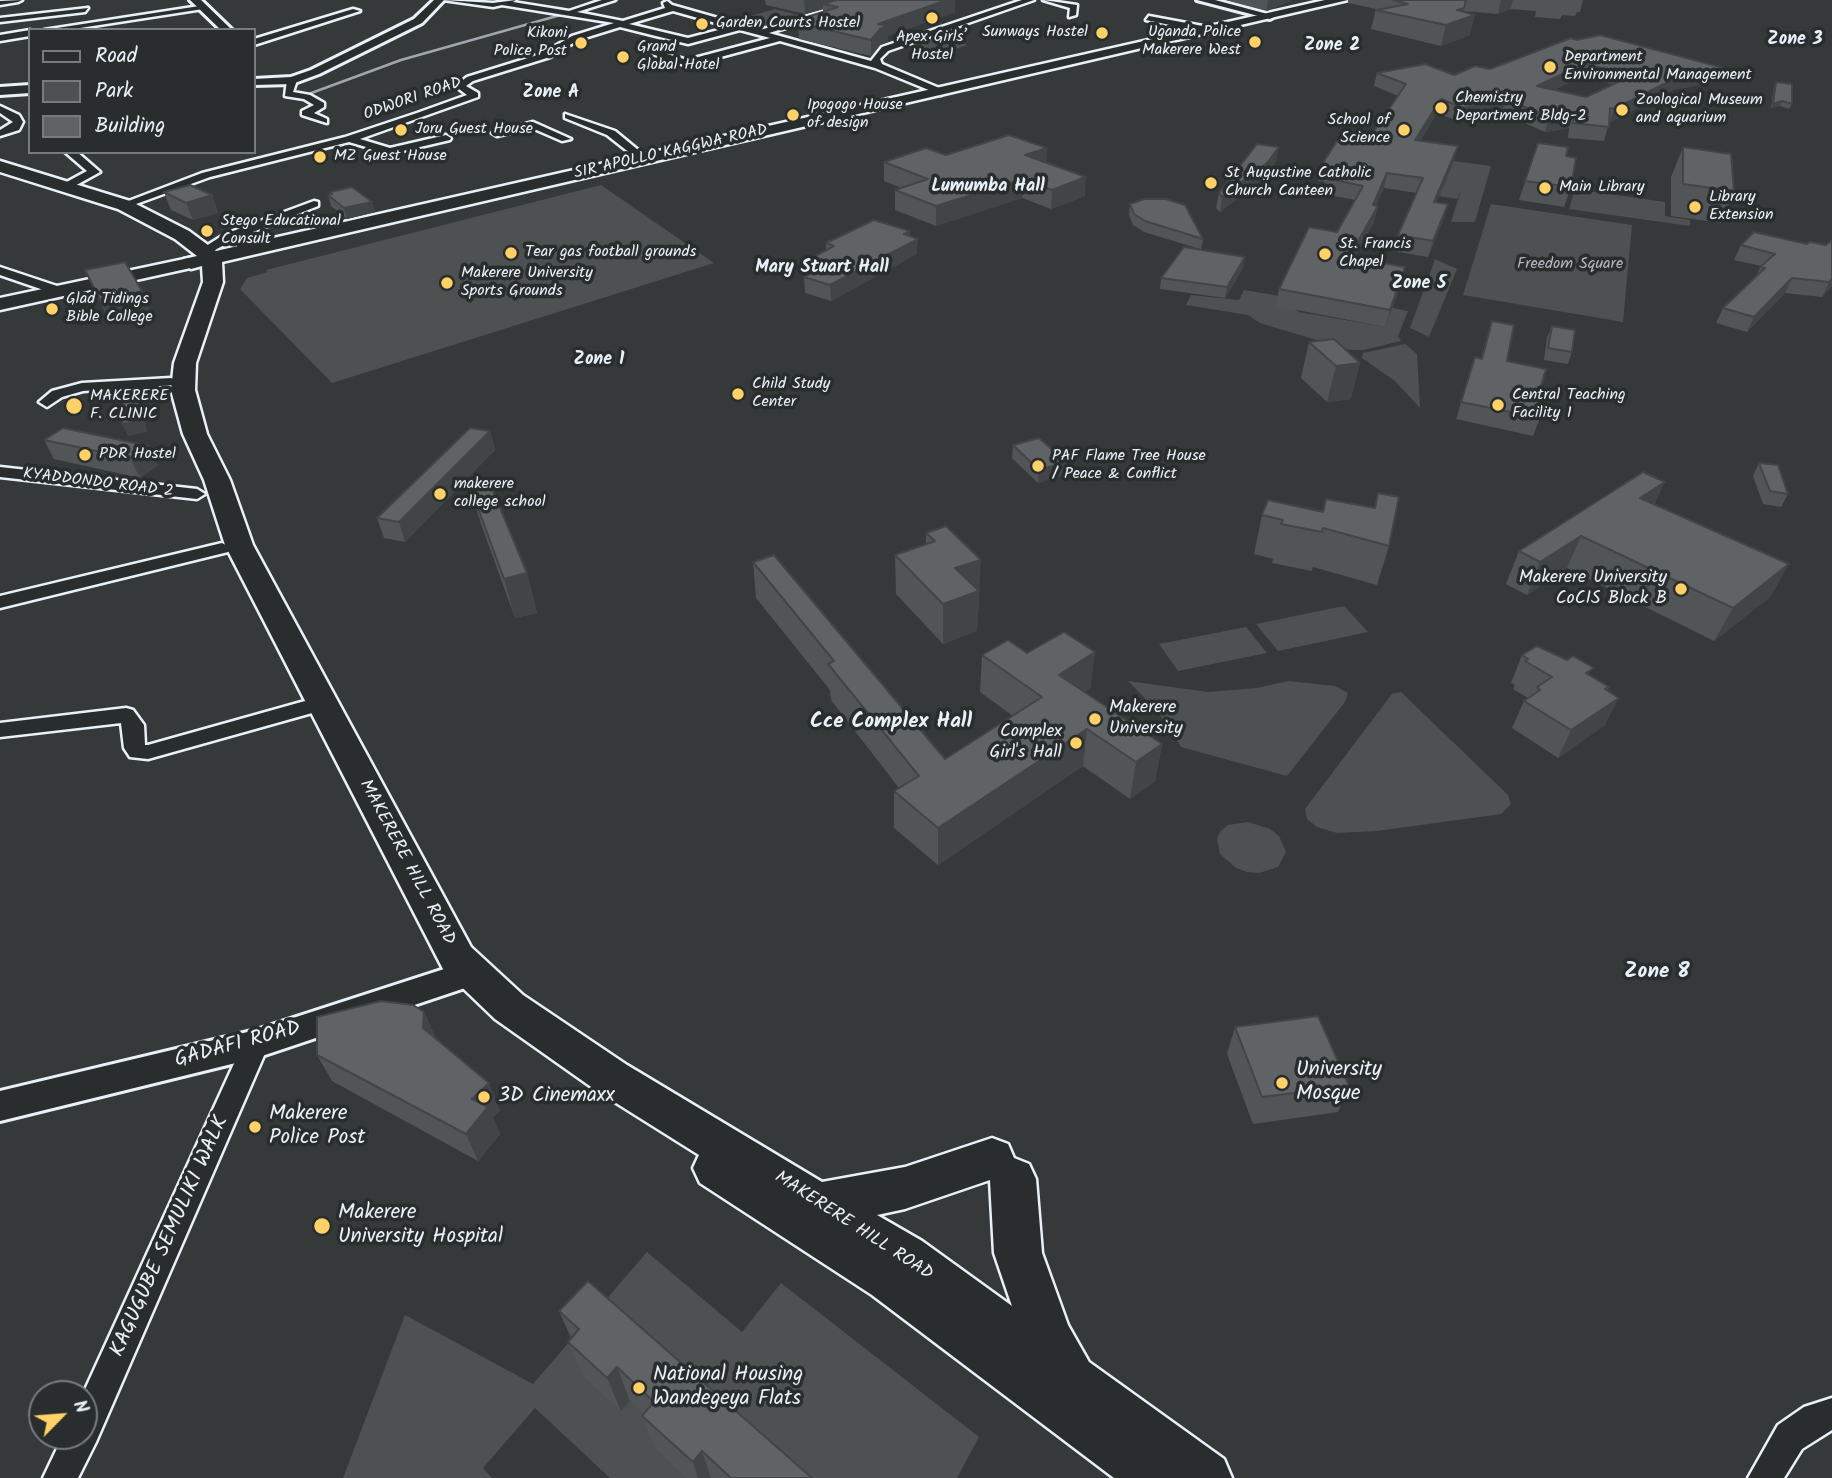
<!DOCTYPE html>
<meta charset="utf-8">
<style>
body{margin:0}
#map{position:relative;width:1832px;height:1478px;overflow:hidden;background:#35393a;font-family:Kalam,sans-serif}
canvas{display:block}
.legend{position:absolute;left:28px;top:28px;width:228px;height:126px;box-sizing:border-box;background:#2a2d2e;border:2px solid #767b7f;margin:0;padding:9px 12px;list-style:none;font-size:21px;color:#e8f1f8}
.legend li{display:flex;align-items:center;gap:14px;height:35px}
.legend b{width:35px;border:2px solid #767b7f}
.north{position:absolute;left:28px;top:1380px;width:70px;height:70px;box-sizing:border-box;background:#2a2d2e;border:2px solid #767b7f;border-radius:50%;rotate:65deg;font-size:19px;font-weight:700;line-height:28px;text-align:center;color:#e8f1f8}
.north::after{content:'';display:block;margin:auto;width:24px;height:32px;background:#ffd166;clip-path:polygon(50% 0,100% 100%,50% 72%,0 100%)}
</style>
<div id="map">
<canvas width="1832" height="1478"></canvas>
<ul class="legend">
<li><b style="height:9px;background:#2a2d2e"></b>Road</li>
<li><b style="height:19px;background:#4d5152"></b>Park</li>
<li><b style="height:19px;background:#5f6365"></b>Building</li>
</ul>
<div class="north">N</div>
</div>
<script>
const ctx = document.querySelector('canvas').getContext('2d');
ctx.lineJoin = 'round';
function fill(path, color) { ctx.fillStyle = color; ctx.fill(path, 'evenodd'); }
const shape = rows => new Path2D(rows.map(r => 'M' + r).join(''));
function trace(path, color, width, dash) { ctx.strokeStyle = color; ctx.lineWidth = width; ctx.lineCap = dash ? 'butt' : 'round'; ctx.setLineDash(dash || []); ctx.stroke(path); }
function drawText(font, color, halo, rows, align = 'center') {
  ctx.font = font + ' Kalam,sans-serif'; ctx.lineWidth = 7; ctx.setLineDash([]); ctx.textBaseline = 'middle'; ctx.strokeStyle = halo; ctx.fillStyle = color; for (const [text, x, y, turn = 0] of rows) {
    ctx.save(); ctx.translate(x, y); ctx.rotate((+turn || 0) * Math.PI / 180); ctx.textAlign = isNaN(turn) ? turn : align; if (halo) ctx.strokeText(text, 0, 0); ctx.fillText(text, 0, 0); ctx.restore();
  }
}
fill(shape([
 [775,9,806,17,761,30,720,19,736,20],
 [931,36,968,45,944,53,908,44],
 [1454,161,1491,166,1475,222,1451,222,1461,190,1457,199,1439,196],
 [601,185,714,263,332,383,240,289,247,278,268,272,266,270],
 [1575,189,1665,202,1665,216,1690,220,1690,226,1569,209],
 [1491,204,1632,225,1623,322,1463,295],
 [1435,259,1457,269,1429,337,1410,328],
 [1244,290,1280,296,1299,312,1385,327,1343,308,1393,308,1408,311,1398,336,1401,341,1363,350,1350,350,1260,323,1248,315,1186,305,1191,295,1239,300],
 [1405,344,1417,354,1420,408,1395,381,1362,358,1363,353],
 [1344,606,1368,632,1278,651,1256,624],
 [1246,627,1267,653,1178,671,1159,644],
 [1128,681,1208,692,1257,688,1288,681,1335,686,1348,693,1345,702,1287,776,1181,747,1158,712],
 [1401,692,1508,795,1511,804,1501,814,1377,831,1337,833,1317,827,1307,819,1305,809,1392,694],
 [1248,822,1270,829,1279,836,1286,852,1278,867,1259,873,1247,872,1236,868,1220,854,1217,838,1221,831,1228,825],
 [647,1252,742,1332,781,1283,979,1437,957,1478,610,1478,535,1408,483,1468,492,1478,343,1478,405,1315,533,1384]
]), '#4d5152');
trace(shape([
 [602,4,617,0],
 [306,95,401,60,571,12]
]), '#a0a7ac', 2.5);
const minor = shape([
 [22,0,18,2,0,5,0,1,22,0],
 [443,0,493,3,516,0,513,2,569,11,602,0,615,0,577,12,623,21,665,8,663,3,667,1,672,5,760,30,864,0,877,0,769,33,871,61,882,47,1022,0,1034,0,888,51,880,59,882,64,944,90,941,95,875,68,780,41,687,66,640,50,644,47,687,60,770,38,740,30,688,44,620,27,578,40,550,57,473,81,466,86,478,93,478,97,360,139,390,148,446,135,451,138,450,140,390,154,349,142,210,177,128,207,118,205,202,173,345,137,417,113,467,95,455,86,467,77,544,53,572,36,614,23,502,5,493,7,443,0],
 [673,11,730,27,688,38,629,24,673,11],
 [1043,0,1077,5,1076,15,1069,17,1070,8,1043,0],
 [206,5,203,9,67,30,44,30,206,5],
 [88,8,85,12,0,22,0,18,88,8],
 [353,9,360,11,254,45,254,39,353,9],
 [1149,16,1208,27,1212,30,1208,33,1146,20,1149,16],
 [30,30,30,36,0,41,0,35,30,30],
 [292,77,297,80,293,92,310,95,324,103,324,107,314,113,327,119,327,123,302,115,302,111,314,105,304,99,285,96,287,80,292,77],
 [0,106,19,115,23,122,19,130,0,136,0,130,13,122,0,113,0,106],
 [565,114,615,131,649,159,640,161,607,135,565,118,565,114],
 [533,122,571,139,562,141,532,128,497,136,492,133,533,122],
 [65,152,77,152,100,172,71,188,63,188,63,184,87,171,65,152],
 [314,201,318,202,318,206,233,240,208,254,198,251,225,234,314,201],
 [0,267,63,288,65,291,58,295,0,275,0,267],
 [171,378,178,382,176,385,83,391,62,397,47,407,39,402,52,391,82,383,171,378],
 [0,467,197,489,205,494,197,499,0,477,0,467],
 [222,543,231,548,228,552,0,608,0,596,222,543],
 [305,701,315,708,312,713,148,759,130,757,124,748,121,723,0,737,0,723,126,708,133,710,144,725,145,745,148,745,305,701],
 [256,1033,265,1036,269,1044,96,1442,78,1478,43,1478,63,1436,84,1436,83,1394,243,1044,247,1036,256,1033],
 [1832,1398,1832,1430,1802,1449,1784,1478,1748,1478,1778,1425,1804,1407,1832,1398]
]);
const tertiary = shape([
 [190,0,201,0,232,30,221,30,190,0],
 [434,0,444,0,422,23,319,74,292,84,254,85,254,79,291,77,311,70,414,19,434,0],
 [1197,0,1215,0,1275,16,1270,19,1197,0],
 [30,85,30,93,0,95,0,87,30,85],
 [472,960,483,964,488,973,483,982,256,1058,0,1121,0,1091,256,1030,472,960]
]);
const secondary = shape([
 [189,258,198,263,195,267,0,310,0,298,189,258]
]);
const primary = shape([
 [1325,0,1348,0,222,262,223,282,196,363,195,390,207,434,230,480,253,545,471,947,523,995,627,1065,822,1182,905,1167,992,1138,1008,1144,1014,1158,1029,1164,1036,1179,1042,1253,1068,1325,1089,1362,1224,1459,1232,1478,1114,1478,872,1295,700,1183,693,1168,699,1155,597,1091,495,1019,443,969,225,545,204,480,183,434,171,390,174,363,203,282,202,266,191,269,181,263,184,259,197,256,175,239,118,209,0,172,0,161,130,201,189,231,216,251,1325,0],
 [990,1180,994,1253,1012,1306,922,1241,877,1215,905,1209,990,1180]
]);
trace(minor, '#e8f1f8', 5);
trace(tertiary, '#e8f1f8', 6);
trace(secondary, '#e8f1f8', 5);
trace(primary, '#e8f1f8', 5);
fill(minor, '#2a2d2e');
fill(tertiary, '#2a2d2e');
fill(secondary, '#2a2d2e');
fill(primary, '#2a2d2e');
fill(shape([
 [765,0,955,0,955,12,888,36,888,42,880,45,871,56,799,39,798,23,804,21,804,18,823,12,823,9,805,14,766,5],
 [1225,0,1292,0,1267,11],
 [1348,0,1583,0,1580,12,1577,12,1575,16,1562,15,1560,19,1535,17,1536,11,1510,9,1498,14,1463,11,1470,35,1441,46,1371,29,1376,9,1348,3],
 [1571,38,1724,68,1719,81,1673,90,1609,123,1604,141,1568,138,1569,128,1545,132,1502,113,1460,122,1437,113,1420,141,1454,161,1436,202,1448,204,1443,220,1428,257,1393,251,1398,235,1417,193,1384,188,1376,206,1378,206,1374,222,1354,258,1401,284,1385,327,1276,306,1279,289,1337,232,1355,200,1323,194,1325,182,1318,181,1321,166,1372,134,1398,96,1374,86,1377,73,1454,75,1490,69],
 [1580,77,1613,84,1586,97,1553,90],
 [1776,82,1792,104,1789,109,1780,106,1771,108,1774,87],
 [1538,143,1566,156,1571,187,1564,207,1519,200],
 [1683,147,1734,191,1721,223,1671,216,1671,177],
 [1047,148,1046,163,1085,196,1051,209,1022,198,936,226,895,210,895,190,902,188,884,181,884,162,946,155],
 [1276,161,1265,177,1220,212,1216,208,1219,193],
 [164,192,212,195,218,213,193,220,171,210],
 [330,192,375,212,347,219,331,206,328,195,331,194],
 [1130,204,1203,239,1201,250,1243,268,1225,298,1160,289,1161,278,1200,249,1144,232,1133,225,1129,215],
 [910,231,910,236,917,254,831,301,805,293,804,277,807,275,806,261,826,250,826,243],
 [1832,240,1832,286,1822,297,1785,293,1747,332,1716,323,1723,308,1755,278,1761,266,1734,260,1741,245,1807,244,1826,245],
 [85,270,152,314,110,323],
 [1492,321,1507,361,1538,397,1540,418,1533,436,1456,419,1475,357,1481,359],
 [1552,326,1572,352,1568,364,1544,360,1547,338],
 [1334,339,1351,399,1327,402,1301,378,1309,342],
 [63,428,158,465,140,478,54,459,44,440],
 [490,431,495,450,405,542,384,538,377,518],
 [1013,445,1065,475,1038,483,1012,458],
 [1759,463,1788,494,1781,507,1763,504,1753,476],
 [470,486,527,573,537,613,515,618,481,524],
 [1268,500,1389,546,1377,585,1313,567,1312,571,1272,563,1273,559,1254,554,1262,515],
 [1654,504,1789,564,1770,597,1714,641,1567,568,1527,595,1506,584,1519,551],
 [946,526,979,599,977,631,943,644,896,594,895,555,926,544,926,533],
 [753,562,945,759,1013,716,980,692,982,655,1095,652,1090,689,1085,692,1162,744,1155,781,1130,799,1083,766,938,865,894,828,894,791,899,788,831,700,830,690,756,598],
 [1522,655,1590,676,1609,687,1607,690,1605,725,1558,758,1512,728,1524,701,1528,698,1513,689,1515,685,1511,683],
 [424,1012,436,1039,500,1110,493,1117,500,1134,478,1161,332,1081,317,1055],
 [1235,1027,1349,1086,1338,1112,1253,1124,1227,1054],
 [559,1311,812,1478,687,1478,655,1448,642,1416,644,1413,630,1401,621,1411,583,1376,568,1342,571,1338]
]), '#525557');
fill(shape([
 [804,0,855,0,823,4,823,9,805,14],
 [947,0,955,0,955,12,888,36,888,42,880,45,871,56,871,40,878,24],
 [1268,0,1292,0,1267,11],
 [1501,0,1513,0,1510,9,1498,14],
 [1464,8,1461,20,1475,15,1470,35,1441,46,1446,25,1457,10],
 [1584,64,1580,77,1532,99,1537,86],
 [1724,68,1719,81,1673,90,1609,123,1614,109,1678,77],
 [1441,99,1437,113,1412,155,1415,140],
 [1506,99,1502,113,1460,122,1463,108],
 [1782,101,1780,106,1771,108,1773,104],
 [1573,114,1569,128,1545,132,1549,117],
 [1458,146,1454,161,1430,218,1434,202],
 [1279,147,1276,161,1265,177,1220,212,1222,197],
 [1047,148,1046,167,1025,155],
 [1387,173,1384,188,1370,220,1378,206,1374,222,1345,274,1349,257],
 [1086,177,1085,196,1051,209,1052,190],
 [1023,179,1022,198,936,226,936,206],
 [212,195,218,213,193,220,186,203],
 [372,202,375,212,347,219,344,208],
 [1448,204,1443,220,1428,257,1433,241],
 [910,231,910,243,918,239,917,254,831,301,830,285,904,234],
 [1245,257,1243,268,1225,298,1227,287],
 [1405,267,1401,284,1385,327,1390,310],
 [1792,278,1785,293,1747,332,1754,317],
 [1832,279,1832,286,1822,297,1829,282],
 [142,291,152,314,110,323,100,300],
 [1360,363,1351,399,1327,402,1336,366],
 [138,399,144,412,147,432,128,436,122,424],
 [490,431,495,450,405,542,399,522],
 [149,446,158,465,140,478,130,458],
 [1066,462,1065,475,1038,483,1039,470],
 [1665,482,1650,514,1640,498],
 [1581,536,1567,568,1527,595,1540,562],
 [981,560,977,631,943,644,943,604,955,568],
 [1789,564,1770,597,1714,641,1733,608],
 [527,573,537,613,515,618,504,579],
 [1095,652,1090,689,1055,711,1059,675],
 [1609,687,1596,713,1619,698,1605,725,1558,758,1571,730,1605,689],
 [1087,729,1083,766,938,865,938,828],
 [1162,744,1155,781,1130,799,1136,762],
 [424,1012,436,1039,423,1028],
 [489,1083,500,1110,493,1117,500,1134,478,1161,466,1134,472,1099],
 [617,1367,630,1401,621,1411,607,1378],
 [702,1451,711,1478,698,1478,693,1462]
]), '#424547');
const building = shape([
 [836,0,947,0,878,24,888,26,880,29,871,40,798,23,810,19,804,18,838,7,823,4,836,0],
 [1393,0,1466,0,1464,8,1457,10,1475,15,1446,25,1376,10,1408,4,1393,0],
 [1600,35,1724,68,1678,77,1614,109,1610,108,1609,127,1573,123,1573,114,1549,117,1506,99,1463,108,1441,99,1415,140,1458,146,1434,202,1448,204,1433,241,1398,235,1423,178,1387,173,1373,205,1378,206,1349,257,1405,267,1390,310,1279,289,1309,227,1337,232,1363,186,1326,178,1332,167,1321,166,1344,130,1372,134,1406,84,1377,73,1425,64,1454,75,1475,66,1490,69,1571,38,1577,40,1600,35],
 [1584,64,1633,75,1586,97,1537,86,1584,64],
 [1776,82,1792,84,1792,104,1782,101,1773,104,1776,82],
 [1009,135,1047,148,1025,155,1086,177,1052,190,1023,179,936,206,895,190,928,179,884,162,926,148,946,155,1009,135],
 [1538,143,1568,147,1566,156,1576,158,1571,187,1525,181,1538,143],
 [1257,144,1279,147,1267,163,1222,197,1219,193,1257,144],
 [1683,147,1731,154,1734,191,1683,184,1683,147],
 [190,185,212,195,186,203,164,192,190,185],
 [352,187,372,202,344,208,328,195,332,194,330,192,352,187],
 [1144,199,1166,199,1185,205,1203,239,1145,221,1134,214,1130,204,1144,199],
 [874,220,910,231,904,234,918,239,830,285,804,277,824,266,806,261,834,246,826,243,874,220],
 [1754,232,1807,244,1810,242,1826,245,1832,240,1832,279,1829,282,1792,278,1754,317,1723,308,1765,268,1760,267,1775,254,1741,245,1754,232],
 [1184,247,1245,257,1227,287,1161,278,1184,247],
 [125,262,142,291,100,300,85,270,125,262],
 [1492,321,1514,325,1507,361,1546,369,1538,397,1544,398,1540,418,1461,402,1475,357,1482,359,1492,321],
 [1552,326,1575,330,1572,352,1548,348,1552,326],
 [1334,339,1360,363,1336,366,1309,342,1334,339],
 [138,399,141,420,122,424,120,403,138,399],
 [63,428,149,446,130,458,44,440,63,428],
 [470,428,490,431,399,522,377,518,470,428],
 [1039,438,1066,462,1039,470,1013,445,1039,438],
 [1759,463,1778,465,1788,494,1770,491,1759,463],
 [1643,472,1665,482,1640,498,1789,564,1733,608,1581,536,1540,562,1519,551,1643,472],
 [489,481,527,573,504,579,470,486,489,481],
 [1378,493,1399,497,1389,546,1323,528,1322,532,1281,524,1283,520,1262,515,1268,500,1323,512,1326,499,1375,508,1378,493],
 [946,526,981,560,955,568,979,591,943,604,895,555,935,541,926,533,946,526],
 [774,555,945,759,1042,697,982,655,1008,640,1027,653,1064,632,1095,652,1059,675,1162,744,1136,762,1087,729,938,828,894,791,919,776,828,664,834,661,753,562,774,555],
 [1537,646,1567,660,1573,656,1594,668,1586,673,1609,687,1605,689,1619,698,1571,730,1524,701,1540,690,1537,687,1552,677,1525,661,1528,659,1522,655,1537,646],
 [381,1001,413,1005,424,1012,423,1028,489,1083,472,1099,488,1107,466,1134,317,1055,317,1017,381,1001],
 [1318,1016,1349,1086,1262,1097,1235,1027,1318,1016],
 [588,1281,812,1478,731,1478,702,1451,693,1462,642,1416,654,1402,617,1367,607,1378,568,1342,579,1329,559,1311,588,1281]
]);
fill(building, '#5f6365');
trace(building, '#424547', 2);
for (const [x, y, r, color] of [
 [932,18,7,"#ffd166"],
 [702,24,7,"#ffd166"],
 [1102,33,7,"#ffd166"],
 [1255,42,7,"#ffd166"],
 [581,43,7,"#ffd166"],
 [623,57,7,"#ffd166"],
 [1550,67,7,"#ffd166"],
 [1441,108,7,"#ffd166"],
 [1622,110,7,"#ffd166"],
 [793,115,7,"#ffd166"],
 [401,130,7,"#ffd166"],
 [1404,130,7,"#ffd166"],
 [320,157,7,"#ffd166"],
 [1211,183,7,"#ffd166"],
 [1545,188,7,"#ffd166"],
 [1695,207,7,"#ffd166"],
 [207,231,7,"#ffd166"],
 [511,253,7,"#ffd166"],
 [1325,254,7,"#ffd166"],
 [447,283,7,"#ffd166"],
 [52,309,7,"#ffd166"],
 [738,394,7,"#ffd166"],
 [1498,405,7,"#ffd166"],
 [74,406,9,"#ffd166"],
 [85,455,7,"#ffd166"],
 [1038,466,7,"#ffd166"],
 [440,494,7,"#ffd166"],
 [1681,589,7,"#ffd166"],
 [1095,719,7,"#ffd166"],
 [1076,743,7,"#ffd166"],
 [1282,1083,7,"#ffd166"],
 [484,1097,7,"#ffd166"],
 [255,1127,7,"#ffd166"],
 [322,1226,9,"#ffd166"],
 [639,1388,7,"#ffd166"]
]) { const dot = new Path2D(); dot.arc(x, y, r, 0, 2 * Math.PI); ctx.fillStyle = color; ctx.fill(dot); trace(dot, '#2a2d2e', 2.5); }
drawText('16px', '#e8f1f8', '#2a2d2e', [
 ["Garden Courts Hostel",716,24],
 ["Sunways Hostel",1088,33,"right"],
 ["Uganda Police",1241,33,"right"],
 ["Makerere West",1241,51,"right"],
 ["Kikoni",567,34,"right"],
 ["Police Post",567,52,"right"],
 ["Apex Girls’",932,38,"center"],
 ["Hostel",932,56,"center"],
 ["Grand",637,48],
 ["Global Hotel",637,66],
 ["Department",1564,58],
 ["Environmental Management",1564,76],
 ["Chemistry",1455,99],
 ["Department Bldg-2",1455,117],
 ["Zoological Museum",1636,101],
 ["and aquarium",1636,119],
 ["Ipogogo House",807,106],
 ["of design",807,124],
 ["School of",1390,121,"right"],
 ["Science",1390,139,"right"],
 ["Joru Guest House",415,130],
 ["MZ Guest House",334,157],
 ["St Augustine Catholic",1225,174],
 ["Church Canteen",1225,192],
 ["Main Library",1559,188],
 ["Library",1709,198],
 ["Extension",1709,216],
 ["Stego Educational",221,222],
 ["Consult",221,240],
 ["St. Francis",1339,245],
 ["Chapel",1339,263],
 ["Tear gas football grounds",525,253],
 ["Makerere University",461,274],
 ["Sports Grounds",461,292],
 ["Glad Tidings",66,300],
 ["Bible College",66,318],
 ["Child Study",752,385],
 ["Center",752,403],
 ["Central Teaching",1512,396],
 ["Facility 1",1512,414],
 ["MAKERERE",90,397],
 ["F. CLINIC",90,415],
 ["PDR Hostel",99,455],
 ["PAF Flame Tree House",1052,457],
 ["/ Peace & Conflict",1052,475],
 ["makerere",454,485],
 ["college school",454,503]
], 'left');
drawText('16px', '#e8f1f8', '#2a2d2e', [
 ["ODWORI ROAD",413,100,-19],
 ["SIR APOLLO KAGGWA ROAD",671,153,-13],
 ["KYADDONDO ROAD 2",98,484,7]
]);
drawText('16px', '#b2b9be', '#2a2d2e', [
 ["Freedom Square",1570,265]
]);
drawText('bold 18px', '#e8f1f8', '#2a2d2e', [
 ["Zone 3",1795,41],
 ["Zone 2",1332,47],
 ["Zone A",551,94],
 ["Lumumba Hall",988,188],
 ["Mary Stuart Hall",822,269],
 ["Zone 5",1419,285],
 ["Zone 1",599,361]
]);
drawText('18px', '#e8f1f8', '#2a2d2e', [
 ["Makerere University",1667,579],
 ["CoCIS Block B",1667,600],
 ["Makerere",1109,709,"left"],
 ["University",1109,730,"left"],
 ["Complex",1062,733],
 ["Girl's Hall",1062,754]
], 'right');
drawText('18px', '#e8f1f8', '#2a2d2e', [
 ["MAKERERE HILL ROAD",406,863,62],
 ["MAKERERE HILL ROAD",853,1227,33]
]);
drawText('bold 21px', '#e8f1f8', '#2a2d2e', [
 ["Cce Complex Hall",891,723],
 ["Zone 8",1657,973]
]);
drawText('21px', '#e8f1f8', '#2a2d2e', [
 ["GADAFI ROAD",238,1046,-15],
 ["KAGUGUBE SEMULIKI WALK",171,1237,-66]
]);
drawText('21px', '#e8f1f8', '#2a2d2e', [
 ["University",1296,1071],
 ["Mosque",1296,1095],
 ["3D Cinemaxx",498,1097],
 ["Makerere",269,1115],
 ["Police Post",269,1139],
 ["Makerere",338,1214],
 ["University Hospital",338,1238],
 ["National Housing",653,1376],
 ["Wandegeya Flats",653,1400]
], 'left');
</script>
